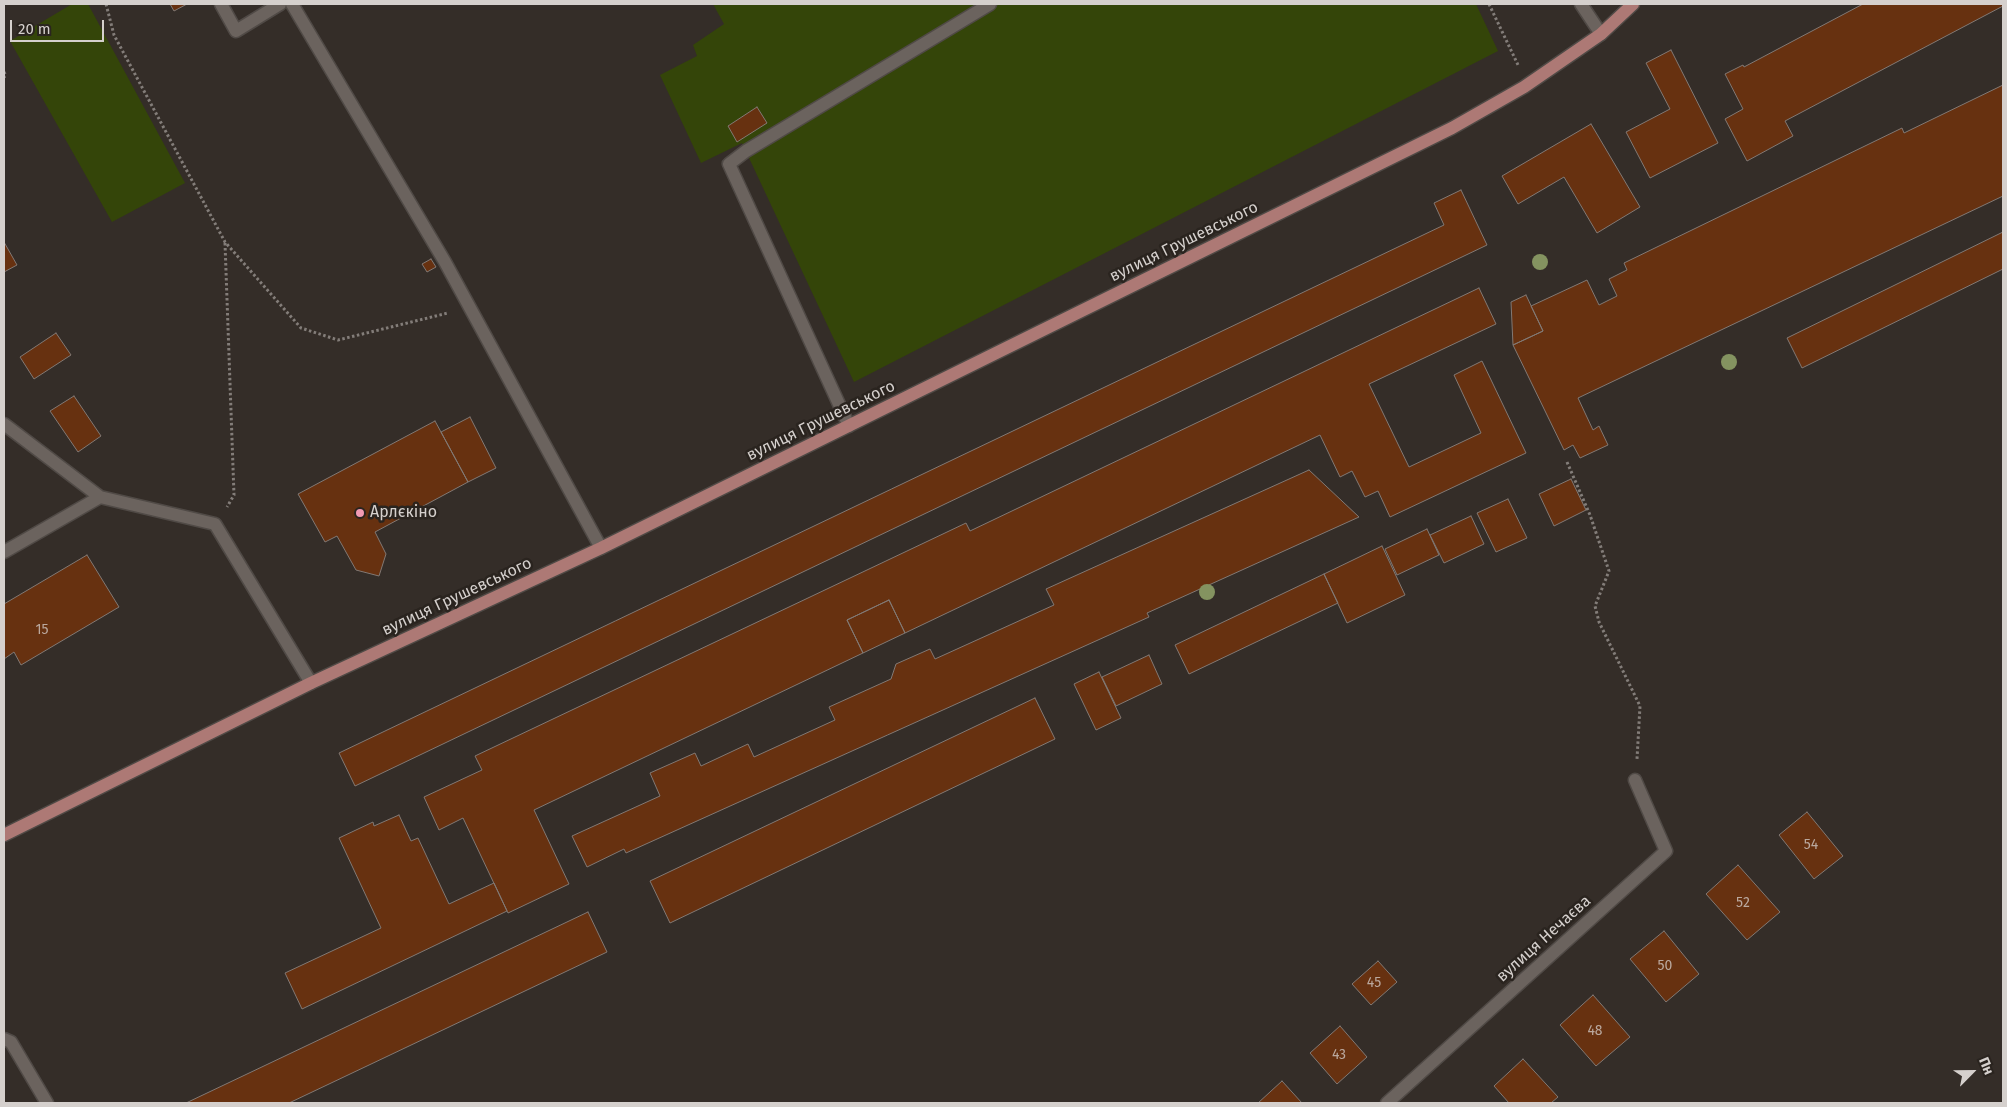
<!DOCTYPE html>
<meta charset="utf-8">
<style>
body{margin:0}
#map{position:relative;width:2007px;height:1107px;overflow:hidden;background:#342d28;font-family:"Fira Sans",sans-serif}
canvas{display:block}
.frame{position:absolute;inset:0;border:5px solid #d5d0cd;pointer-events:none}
.north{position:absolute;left:1947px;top:1047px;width:50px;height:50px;-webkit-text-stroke:4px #2a241f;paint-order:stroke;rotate:67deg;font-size:14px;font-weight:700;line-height:20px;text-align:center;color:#d5d0cd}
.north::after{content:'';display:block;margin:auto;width:18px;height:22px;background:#d5d0cd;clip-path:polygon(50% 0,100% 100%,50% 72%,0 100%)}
.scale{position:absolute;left:10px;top:20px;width:94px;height:22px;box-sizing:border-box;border:2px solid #d5d0cd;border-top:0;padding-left:6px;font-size:15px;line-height:18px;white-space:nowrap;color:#d5d0cd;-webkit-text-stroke:4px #2a241f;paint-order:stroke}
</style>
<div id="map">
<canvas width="2007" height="1107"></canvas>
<div class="frame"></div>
<div class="north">Пн</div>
<div class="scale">20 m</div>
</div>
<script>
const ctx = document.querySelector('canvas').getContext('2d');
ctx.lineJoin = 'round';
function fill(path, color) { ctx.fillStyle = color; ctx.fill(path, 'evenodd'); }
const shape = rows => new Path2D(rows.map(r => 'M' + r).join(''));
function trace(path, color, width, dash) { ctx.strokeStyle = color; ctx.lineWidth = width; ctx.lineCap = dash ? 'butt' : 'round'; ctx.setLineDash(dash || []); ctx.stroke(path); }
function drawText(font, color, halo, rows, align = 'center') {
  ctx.font = font + ' "Fira Sans",sans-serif'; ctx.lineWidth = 5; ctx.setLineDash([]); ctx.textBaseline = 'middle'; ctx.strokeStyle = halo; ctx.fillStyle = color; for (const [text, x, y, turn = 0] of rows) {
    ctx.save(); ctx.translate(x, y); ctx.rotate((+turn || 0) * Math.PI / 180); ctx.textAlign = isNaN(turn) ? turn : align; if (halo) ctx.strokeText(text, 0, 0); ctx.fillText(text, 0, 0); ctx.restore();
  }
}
fill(shape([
 [72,4,88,4,185,183,112,222,10,41],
 [713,4,1476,4,1498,51,854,382,742,143,701,163,660,75,697,56,693,45,724,24]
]), '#344509');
const building = shape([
 [170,4,187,4,174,11,170,4],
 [1863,4,2003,4,2003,6,1785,121,1793,136,1747,161,1725,119,1743,109,1725,74,1743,65,1744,67,1863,4],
 [1671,50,1718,143,1650,178,1626,132,1670,109,1646,63,1671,50],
 [2003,85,2003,196,1578,398,1593,430,1599,426,1608,445,1580,458,1573,445,1564,450,1513,345,1543,331,1531,306,1587,280,1599,305,1617,296,1609,279,1627,270,1624,263,1902,128,1904,133,2003,85],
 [757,107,767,123,737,142,728,126,757,107],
 [1591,124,1640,207,1597,233,1564,177,1518,204,1502,176,1591,124],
 [1461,190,1487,245,355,786,339,753,1444,225,1434,203,1461,190],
 [2003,232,2003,269,1802,368,1787,338,2003,232],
 [4,242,17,265,4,272,4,242],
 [431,259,436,267,427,272,422,264,431,259],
 [1479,288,1496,324,1369,384,1409,467,1481,433,1454,375,1482,361,1526,453,1390,517,1378,491,1365,497,1352,471,1340,477,1320,435,905,633,889,600,847,620,863,653,534,810,569,884,508,913,463,818,439,830,424,797,482,770,475,756,966,523,970,531,1479,288],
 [1526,295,1543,331,1513,345,1511,302,1526,295],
 [56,333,71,355,34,379,20,357,56,333],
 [74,396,101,436,78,452,50,411,74,396],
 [470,417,496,468,468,482,441,432,470,417],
 [435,421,468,482,375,532,386,554,379,576,356,570,337,536,325,542,298,494,435,421],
 [1309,470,1359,517,1147,613,1149,617,626,853,624,849,587,867,572,836,660,796,650,773,695,753,701,766,748,744,754,757,835,720,829,707,891,679,896,664,930,649,935,659,1054,605,1046,589,1309,470],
 [1571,479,1586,510,1554,526,1539,494,1571,479],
 [1508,499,1527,538,1496,552,1477,513,1508,499],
 [1471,516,1484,544,1444,563,1430,535,1471,516],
 [1427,529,1439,555,1397,575,1385,549,1427,529],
 [1382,546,1405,595,1347,623,1324,574,1382,546],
 [87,555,119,607,21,665,14,652,4,659,4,604,87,555],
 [1324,574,1338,603,1189,674,1175,645,1324,574],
 [889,600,905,633,863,653,847,620,889,600],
 [1149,655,1162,684,1116,706,1102,677,1149,655],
 [1099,672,1121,718,1096,730,1074,684,1099,672],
 [1035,698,1055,739,670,923,650,881,1035,698],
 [1807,812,1843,856,1814,879,1779,835,1807,812],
 [399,815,411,841,418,838,449,904,494,883,507,911,302,1009,285,973,381,928,339,838,373,822,374,826,399,815],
 [1738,865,1780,912,1747,940,1706,894,1738,865],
 [588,912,607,952,289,1103,186,1103,588,912],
 [1664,931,1699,974,1666,1002,1630,959,1664,931],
 [1378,961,1397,982,1371,1005,1352,984,1378,961],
 [1593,995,1630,1037,1596,1066,1560,1025,1593,995],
 [1340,1026,1367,1057,1337,1084,1310,1053,1340,1026],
 [1523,1059,1558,1097,1551,1103,1509,1103,1494,1086,1523,1059],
 [1282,1081,1302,1103,1258,1103,1282,1081]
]);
fill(building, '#673110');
trace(building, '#827974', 1);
const minor = shape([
 [221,4,236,31,280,4],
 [292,4,445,262,601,548],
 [1581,4,1601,34],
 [4,424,100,497],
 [849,426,729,164,746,151,990,4],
 [4,552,100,497,215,524,311,683],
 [4,1039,11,1042,47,1103],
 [1387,1103,1666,851,1635,780]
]);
const major = shape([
 [4,835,311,683,601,548,1452,128,1524,87,1601,34,1633,4]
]);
trace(minor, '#504a46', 15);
trace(major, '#504a46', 15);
trace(shape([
 [106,4,114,35,225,242,301,328,338,340,448,313],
 [1489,4,1518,65],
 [4,72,6,76,4,77],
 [225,243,234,495,227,507],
 [1567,462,1590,515,1609,571,1595,606,1599,622,1640,706,1637,759]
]), '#837d79', 3, [2.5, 2.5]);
trace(minor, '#6b635e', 12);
trace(major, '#ad7975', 12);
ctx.fillStyle = '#849360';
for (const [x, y] of [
 [1540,262],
 [1729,362],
 [1207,592]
]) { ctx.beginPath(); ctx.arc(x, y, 8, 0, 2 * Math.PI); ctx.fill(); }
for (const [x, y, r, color] of [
 [360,513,5,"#f19ab3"]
]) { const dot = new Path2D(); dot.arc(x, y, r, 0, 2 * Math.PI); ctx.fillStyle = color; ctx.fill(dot); trace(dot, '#2a241f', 2); }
drawText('14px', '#baa89e', null, [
 ["15",42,630],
 ["54",1811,845],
 ["52",1743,903],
 ["50",1665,966],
 ["45",1374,983],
 ["48",1595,1031],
 ["43",1339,1055]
]);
drawText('16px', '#d5d0cd', '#2a241f', [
 ["вулиця Грушевського",1184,242,-26],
 ["вулиця Грушевського",821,421,-26],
 ["вулиця Грушевського",457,597,-25],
 ["вулиця Нечаєва",1544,939,-42]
]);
drawText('16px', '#d5d0cd', '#2a241f', [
 ["Арлєкіно",370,513]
], 'left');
</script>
